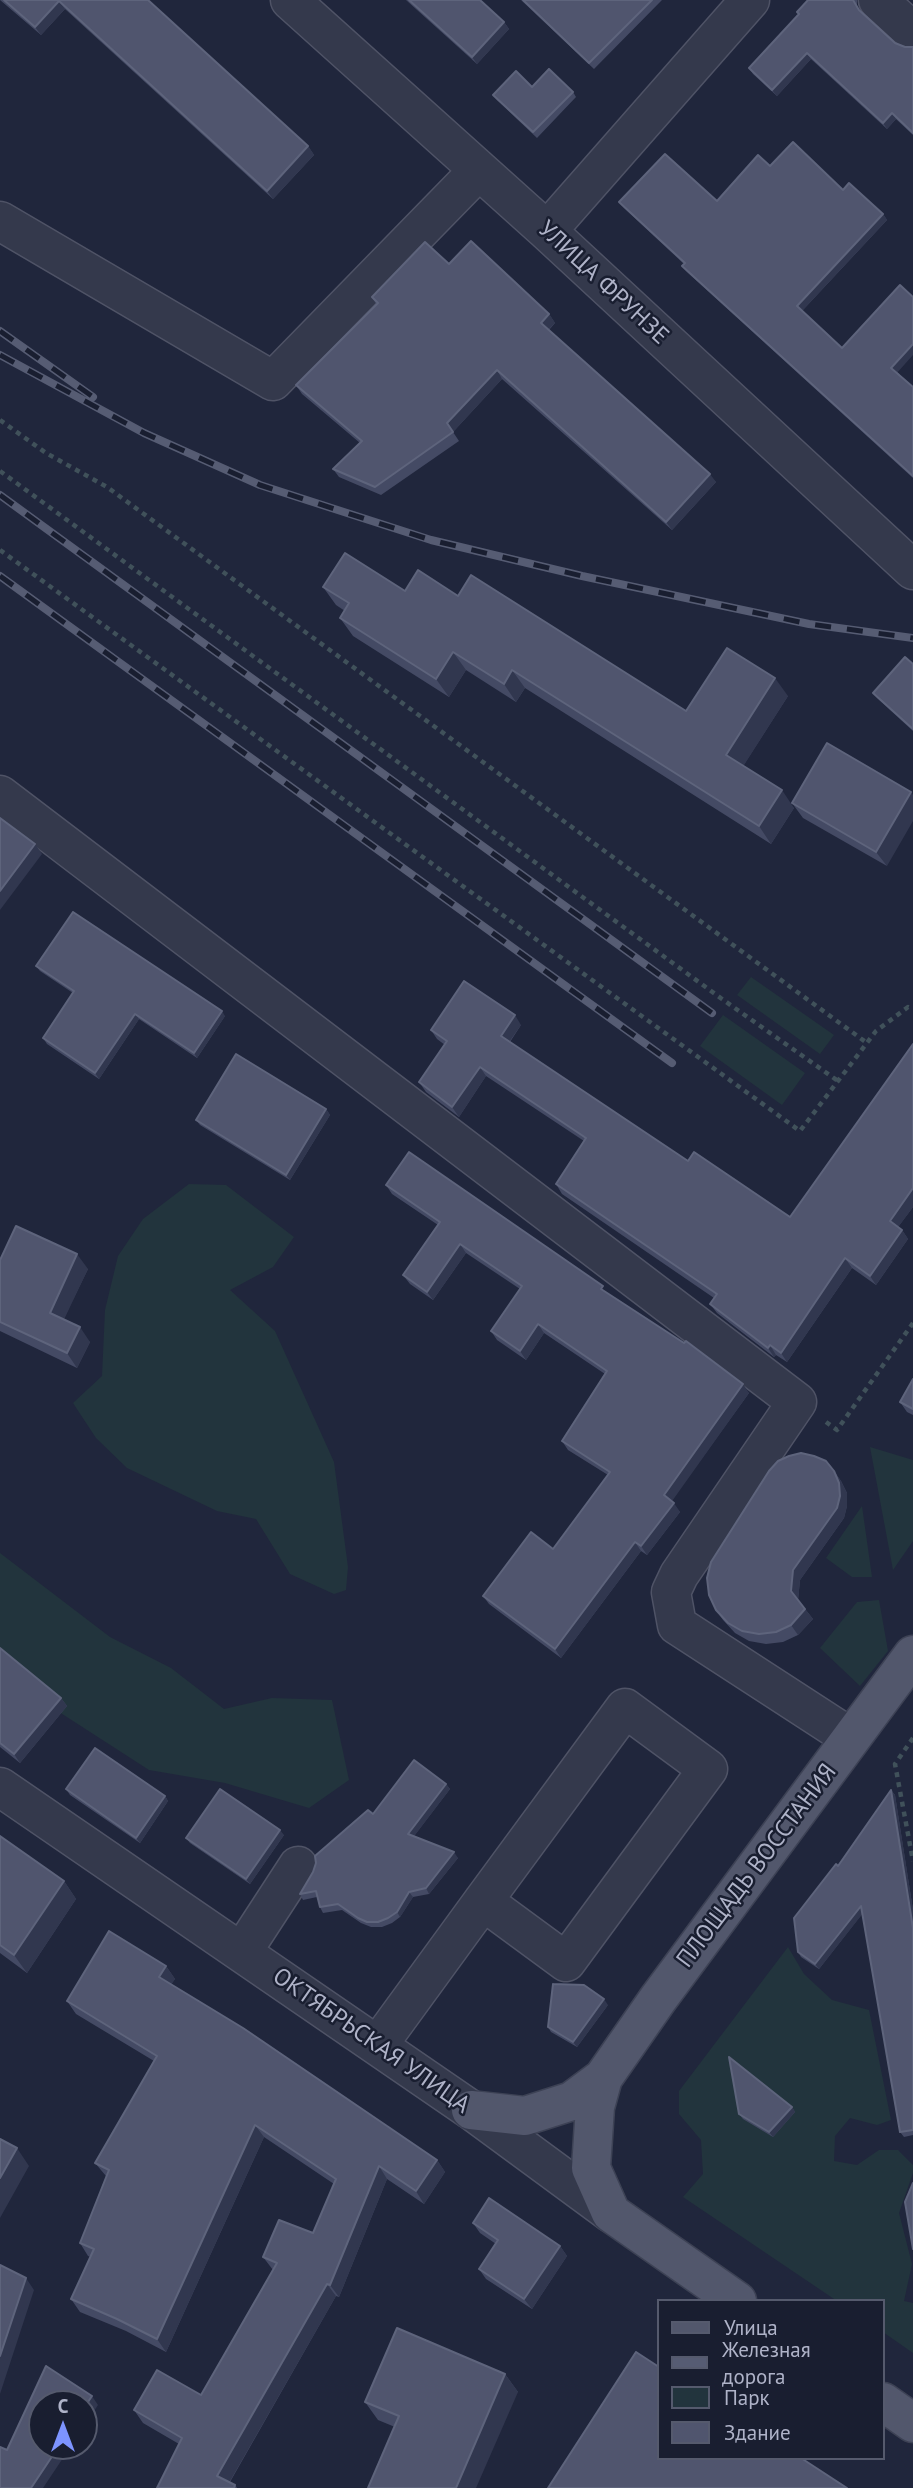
<!DOCTYPE html>
<meta charset="utf-8">
<style>
body{margin:0}
#map{position:relative;width:913px;height:2488px;overflow:hidden;background:#20263c;font-family:"PT Sans",sans-serif}
canvas{display:block}
.legend{position:absolute;left:657px;top:2299px;width:228px;height:161px;box-sizing:border-box;background:#191e30;border:2px solid #555a6d;margin:0;padding:9px 12px;list-style:none;font-size:21px;color:#afb3c8}
.legend li{display:flex;align-items:center;gap:14px;height:35px}
.legend b{width:35px;border:2px solid #555a6d}
.north{position:absolute;left:28px;top:2390px;width:70px;height:70px;box-sizing:border-box;background:#191e30;border:2px solid #555a6d;border-radius:50%;rotate:0deg;font-size:19px;font-weight:700;line-height:28px;text-align:center;color:#afb3c8}
.north::after{content:'';display:block;margin:auto;width:24px;height:32px;background:#7d94ff;clip-path:polygon(50% 0,100% 100%,50% 72%,0 100%)}
</style>
<div id="map">
<canvas width="913" height="2488"></canvas>
<ul class="legend">
<li><b style="height:9px;background:#52576c"></b>Улица</li>
<li><b style="height:9px;background:#565c73"></b>Железная дорога</li>
<li><b style="height:19px;background:#22343d"></b>Парк</li>
<li><b style="height:19px;background:#50556e"></b>Здание</li>
</ul>
<div class="north">С</div>
</div>
<script>
const ctx = document.querySelector('canvas').getContext('2d');
ctx.lineJoin = 'round';
function fill(path, color) { ctx.fillStyle = color; ctx.fill(path, 'evenodd'); }
const shape = rows => new Path2D(rows.map(r => 'M' + r).join(''));
function trace(path, color, width, dash) { ctx.strokeStyle = color; ctx.lineWidth = width; ctx.lineCap = dash ? 'butt' : 'round'; ctx.setLineDash(dash || []); ctx.stroke(path); }
function drawText(font, color, halo, rows, align = 'center') {
  ctx.font = font + ' "PT Sans",sans-serif'; ctx.lineWidth = 5; ctx.setLineDash([]); ctx.textBaseline = 'middle'; ctx.strokeStyle = halo; ctx.fillStyle = color; for (const [text, x, y, turn = 0] of rows) {
    ctx.save(); ctx.translate(x, y); ctx.rotate((+turn || 0) * Math.PI / 180); ctx.textAlign = isNaN(turn) ? turn : align; if (halo) ctx.strokeText(text, 0, 0); ctx.fillText(text, 0, 0); ctx.restore();
  }
}
fill(shape([
 [751,977,834,1035,820,1054,737,995],
 [723,1015,805,1073,782,1105,700,1046],
 [189,1184,226,1185,294,1237,273,1267,230,1290,275,1331,334,1462,348,1567,346,1590,334,1594,290,1574,256,1519,217,1511,127,1468,96,1438,73,1403,102,1376,105,1310,118,1256,143,1219],
 [870,1447,913,1460,913,1541,893,1570],
 [862,1506,872,1577,852,1577,826,1558],
 [0,1553,110,1637,171,1668,224,1709,272,1698,332,1700,349,1780,309,1808,225,1783,149,1770,39,1699,0,1658],
 [879,1600,888,1651,860,1686,820,1648,857,1602],
 [788,1947,804,1974,832,2000,869,2010,891,2120,877,2125,850,2118,835,2136,834,2161,857,2165,879,2150,898,2150,913,2165,913,2173,899,2213,912,2264,904,2301,913,2303,913,2353,883,2332,883,2301,837,2301,683,2197,703,2174,701,2140,679,2114,679,2091]
]), '#22343d');
const minor = shape([
 [290,0,547,231,913,570],
 [878,0,913,32],
 [0,221,273,381,479,170],
 [547,231,750,0],
 [0,795,797,1402,679,1575,671,1592,677,1625,851,1738],
 [0,1787,471,2110,611,2213],
 [242,1952,298,1866],
 [378,2045,483,1901,625,1708,708,1769,566,1962,483,1901]
]);
const major = shape([
 [603,2078,595,2107,591,2168,611,2213,737,2301],
 [471,2110,525,2116,572,2101,603,2078,658,1999,913,1655],
 [883,2402,913,2423]
]);
trace(minor, '#4f5366', 41);
trace(major, '#3d4255', 41);
trace(shape([
 [0,420,46,453,107,487,867,1043],
 [0,471,722,999,838,1081],
 [0,550,800,1131,876,1031,908,1007,913,1009],
 [826,1422,837,1430,913,1323],
 [913,1738,895,1764,913,1861]
]), '#40515a', 4.5, [5, 5]);
trace(minor, '#34394c', 38);
trace(major, '#52576c', 38);
const rail = shape([
 [0,331,93,397],
 [0,355,144,433,260,485,431,540,582,576,809,624,913,638],
 [0,495,712,1013],
 [0,576,672,1063]
]);
trace(rail, '#565c73', 8);
trace(rail, '#191e30', 5, [16]);
fill(shape([
 [0,0,148,0,308,146,314,155,273,199,65,9,41,35],
 [406,0,480,0,504,22,509,29,477,64],
 [521,0,662,0,594,69],
 [808,0,857,0,857,7,860,11,895,43,905,47,913,47,913,135,896,119,887,129,811,59,777,96,753,74,749,68,799,15,797,12],
 [532,87,573,92,576,97,537,138,497,100,493,95],
 [770,166,843,190,883,214,887,220,802,311,842,348,897,372,913,387,913,478,687,272,682,266,684,264,624,208,619,202,717,201],
 [449,264,549,314,555,323,549,330,716,482,672,530,502,379,453,432,459,441,381,495,339,477,333,469,360,443,302,394,296,385,376,304,372,297],
 [323,587,405,591,458,596,686,711,788,696,743,766,794,808,771,844,525,688,516,702,466,670,449,697,353,636,340,618,345,611,336,605],
 [913,664,913,731,877,698,873,693],
 [827,743,887,866,803,818,792,803],
 [36,966,225,1016,197,1058,139,1019,99,1079,47,1044,43,1038,73,993,40,971],
 [521,1025,510,1042,688,1161,790,1217,913,1207,898,1227,902,1230,908,1239,876,1285,852,1268,787,1362,776,1355,774,1357,717,1313,710,1304,714,1298,562,1194,556,1184,584,1141,486,1076,459,1117,426,1092,419,1082,445,1045,437,1039,431,1030],
 [326,1109,330,1115,290,1180,200,1125,196,1120],
 [386,1185,608,1294,749,1393,671,1501,680,1512,647,1555,641,1551,561,1658,489,1604,483,1596,553,1549,608,1475,568,1450,562,1441,605,1374,544,1333,526,1360,497,1340,491,1331,520,1289,466,1253,433,1300,410,1284,403,1275,438,1225,392,1194],
 [0,1260,88,1269,63,1320,90,1342,77,1368,0,1331],
 [913,1379,913,1415,907,1412,900,1402],
 [834,1471,841,1481,847,1493,847,1506,844,1518,800,1580,798,1600,813,1619,798,1635,783,1642,766,1644,749,1641,735,1633,723,1620,716,1610],
 [0,1648,61,1698,67,1706,20,1763,0,1747],
 [446,1784,450,1789,414,1836,458,1858,429,1894,413,1897,400,1917,392,1923,382,1927,371,1927,361,1923,342,1910,323,1913,320,1907,317,1897,303,1900,300,1894,373,1814],
 [66,1789,165,1796,168,1801,140,1843,70,1795],
 [891,1790,895,1795,913,1910,913,2135,904,2137,900,2132,862,1914,819,1969,801,1957,798,1952,838,1866],
 [284,1835,250,1884,190,1843,186,1838],
 [0,1836,64,1881,76,1899,27,1973,0,1953],
 [109,1931,166,1966,175,1979,171,1984,243,2028,437,2160,445,2172,424,2204,387,2179,339,2297,336,2296,230,2482,235,2485,237,2488,157,2488,179,2444,143,2423,134,2410,157,2370,201,2395,273,2270,263,2257,279,2220,313,2233,334,2184,264,2137,166,2352,126,2331,80,2312,71,2299,91,2257,88,2256,80,2243,106,2176,95,2163,154,2061,76,2014,67,2001],
 [608,2005,577,2047,551,2032,548,2027],
 [792,2107,795,2112,773,2137,743,2119,739,2114],
 [473,2223,560,2246,567,2256,532,2309,486,2279,479,2269,496,2244,480,2233],
 [505,2374,518,2392,395,2427,378,2420,365,2402]
]), '#444a64');
fill(shape([
 [59,1,65,9,41,35,35,27],
 [504,22,509,29,477,64,472,57],
 [807,53,811,59,777,96,772,90],
 [892,113,896,119,887,129,883,123],
 [308,146,314,155,273,199,267,191],
 [883,214,887,220,801,312,797,306],
 [549,314,555,323,547,331,541,323],
 [913,344,913,355,896,374,891,368],
 [497,370,502,379,453,432,447,423],
 [710,474,716,482,672,530,666,522],
 [453,652,466,670,449,697,436,679],
 [512,670,525,688,516,702,504,684],
 [775,678,788,696,739,773,726,755],
 [782,790,794,808,771,844,759,826],
 [911,792,913,795,913,821,887,866,876,852],
 [35,844,42,854,0,910,0,891],
 [222,1011,225,1016,197,1058,194,1053],
 [135,1014,139,1019,99,1079,95,1073],
 [515,1015,521,1025,507,1045,501,1036],
 [480,1067,486,1076,459,1117,452,1107],
 [326,1109,330,1115,290,1180,286,1175],
 [913,1188,913,1207,896,1230,890,1221],
 [902,1230,908,1239,876,1285,870,1276],
 [460,1244,466,1253,433,1300,427,1292],
 [77,1254,88,1269,60,1328,50,1313],
 [845,1258,852,1268,787,1362,781,1353],
 [538,1324,544,1333,526,1360,520,1351],
 [80,1327,90,1342,77,1368,67,1353],
 [770,1345,776,1355,774,1357,768,1348],
 [743,1384,749,1393,670,1504,664,1495],
 [834,1471,841,1481,847,1493,847,1506,844,1518,800,1580,798,1601,791,1591,793,1570],
 [674,1503,680,1512,647,1555,641,1546],
 [635,1542,641,1551,561,1658,555,1649],
 [805,1609,813,1619,798,1635,791,1625],
 [61,1698,67,1706,20,1763,14,1754],
 [446,1784,450,1789,412,1839,408,1834],
 [891,1790,895,1795,913,1910,913,1928],
 [165,1796,168,1801,140,1843,136,1838],
 [280,1830,284,1835,250,1884,246,1879],
 [454,1852,458,1858,429,1894,426,1888],
 [64,1881,76,1899,27,1973,14,1955],
 [409,1892,413,1897,400,1917,397,1912],
 [861,1906,864,1912,819,1969,815,1964],
 [166,1966,175,1979,168,1990,159,1977],
 [604,1999,608,2005,577,2047,573,2042],
 [792,2107,795,2112,773,2137,769,2132],
 [255,2125,264,2137,166,2352,157,2339],
 [17,2148,29,2166,0,2218,0,2178],
 [437,2160,445,2172,424,2204,416,2191],
 [379,2166,387,2179,339,2297,330,2285],
 [560,2246,567,2256,532,2309,524,2299],
 [26,2278,34,2290,0,2394,0,2356],
 [327,2284,336,2296,226,2488,217,2476],
 [505,2374,518,2392,476,2488,456,2488],
 [92,2396,98,2405,84,2426,84,2408],
 [59,2446,71,2446,43,2488,31,2488]
]), '#31374f');
const building = shape([
 [4,0,148,0,308,146,267,191,59,1,35,27,4,0],
 [409,0,480,0,504,22,472,57,409,0],
 [523,0,652,0,589,63,523,0],
 [808,0,853,0,859,10,895,43,905,47,913,47,913,133,892,113,883,123,807,53,772,90,749,68,799,14,797,12,808,0],
 [549,69,573,92,533,132,493,95,516,71,532,87,549,69],
 [793,142,843,190,849,183,883,214,797,306,842,348,900,285,913,297,913,344,891,368,913,387,913,476,682,266,685,263,619,202,665,154,717,201,758,155,770,166,793,142],
 [471,241,549,314,541,323,710,474,666,522,497,370,447,423,453,432,375,487,333,469,362,441,296,385,378,303,372,297,425,242,449,264,471,241],
 [345,553,405,591,418,570,458,596,471,575,686,711,727,648,775,678,726,755,782,790,759,826,512,670,504,684,453,652,436,679,340,618,349,603,323,587,345,553],
 [905,657,913,664,913,729,873,693,905,657],
 [827,743,911,792,876,852,792,803,827,743],
 [0,818,35,844,0,891,0,818],
 [73,912,222,1011,194,1053,135,1014,95,1073,43,1038,74,991,36,966,73,912],
 [464,981,515,1015,501,1036,688,1161,694,1152,790,1217,913,1044,913,1188,890,1221,902,1230,870,1276,845,1258,781,1353,770,1345,768,1348,710,1304,717,1294,556,1184,586,1138,480,1067,452,1107,419,1082,447,1041,431,1030,464,981],
 [236,1054,326,1109,286,1175,196,1120,236,1054],
 [409,1152,603,1286,601,1289,684,1343,686,1341,743,1384,664,1495,674,1503,641,1546,635,1542,555,1649,483,1596,531,1532,553,1549,610,1472,562,1441,607,1371,538,1324,520,1351,491,1331,522,1286,460,1244,427,1292,403,1275,440,1222,386,1185,409,1152],
 [16,1226,77,1254,50,1313,80,1327,67,1353,0,1322,0,1260,16,1226],
 [913,1379,913,1409,900,1402,913,1379],
 [801,1453,814,1456,826,1461,834,1471,839,1483,840,1496,837,1508,793,1570,791,1591,805,1609,791,1625,776,1632,759,1634,742,1631,728,1623,716,1610,709,1595,707,1578,711,1562,769,1471,778,1461,789,1456,801,1453],
 [0,1648,61,1698,14,1754,0,1743,0,1648],
 [95,1748,165,1796,136,1838,66,1789,95,1748],
 [414,1760,446,1784,408,1834,454,1852,426,1888,409,1892,397,1912,388,1918,378,1922,367,1922,358,1918,338,1904,320,1907,316,1891,300,1894,313,1872,316,1863,315,1856,368,1810,373,1814,414,1760],
 [220,1789,280,1830,246,1879,186,1838,220,1789],
 [891,1790,913,1928,913,2130,900,2132,861,1906,815,1964,798,1952,794,1918,836,1864,838,1866,891,1790],
 [0,1836,64,1881,14,1955,0,1945,0,1836],
 [109,1931,166,1966,159,1977,243,2028,437,2160,416,2191,379,2166,330,2285,327,2284,217,2476,235,2485,234,2488,157,2488,182,2438,134,2410,157,2370,201,2395,277,2263,263,2257,279,2220,313,2233,336,2179,255,2125,157,2339,117,2319,71,2299,94,2249,80,2243,109,2170,95,2163,157,2056,67,2001,109,1931],
 [553,1984,584,1985,604,1999,573,2042,548,2027,553,1984],
 [729,2057,792,2107,769,2132,739,2114,729,2057],
 [0,2139,17,2148,0,2178,0,2139],
 [913,2183,913,2249,905,2202,913,2183],
 [489,2198,560,2246,524,2299,479,2269,498,2240,473,2223,489,2198],
 [0,2265,26,2278,0,2356,0,2265],
 [397,2328,505,2374,456,2488,368,2488,399,2416,365,2402,397,2328],
 [636,2352,659,2367,659,2458,801,2458,847,2488,548,2488,636,2352],
 [46,2366,92,2396,84,2408,84,2404,42,2404,42,2446,59,2446,31,2488,0,2488,0,2447,7,2450,46,2366]
]);
fill(building, '#50556e');
trace(building, '#5e647c', 2);
drawText('24px', '#afb3c8', '#191e30', [
 ["УЛИЦА ФРУНЗЕ",603,283,43],
 ["ПЛОЩАДЬ ВОССТАНИЯ",757,1866,-53],
 ["ОКТЯБРЬСКАЯ УЛИЦА",371,2041,35]
]);
</script>
